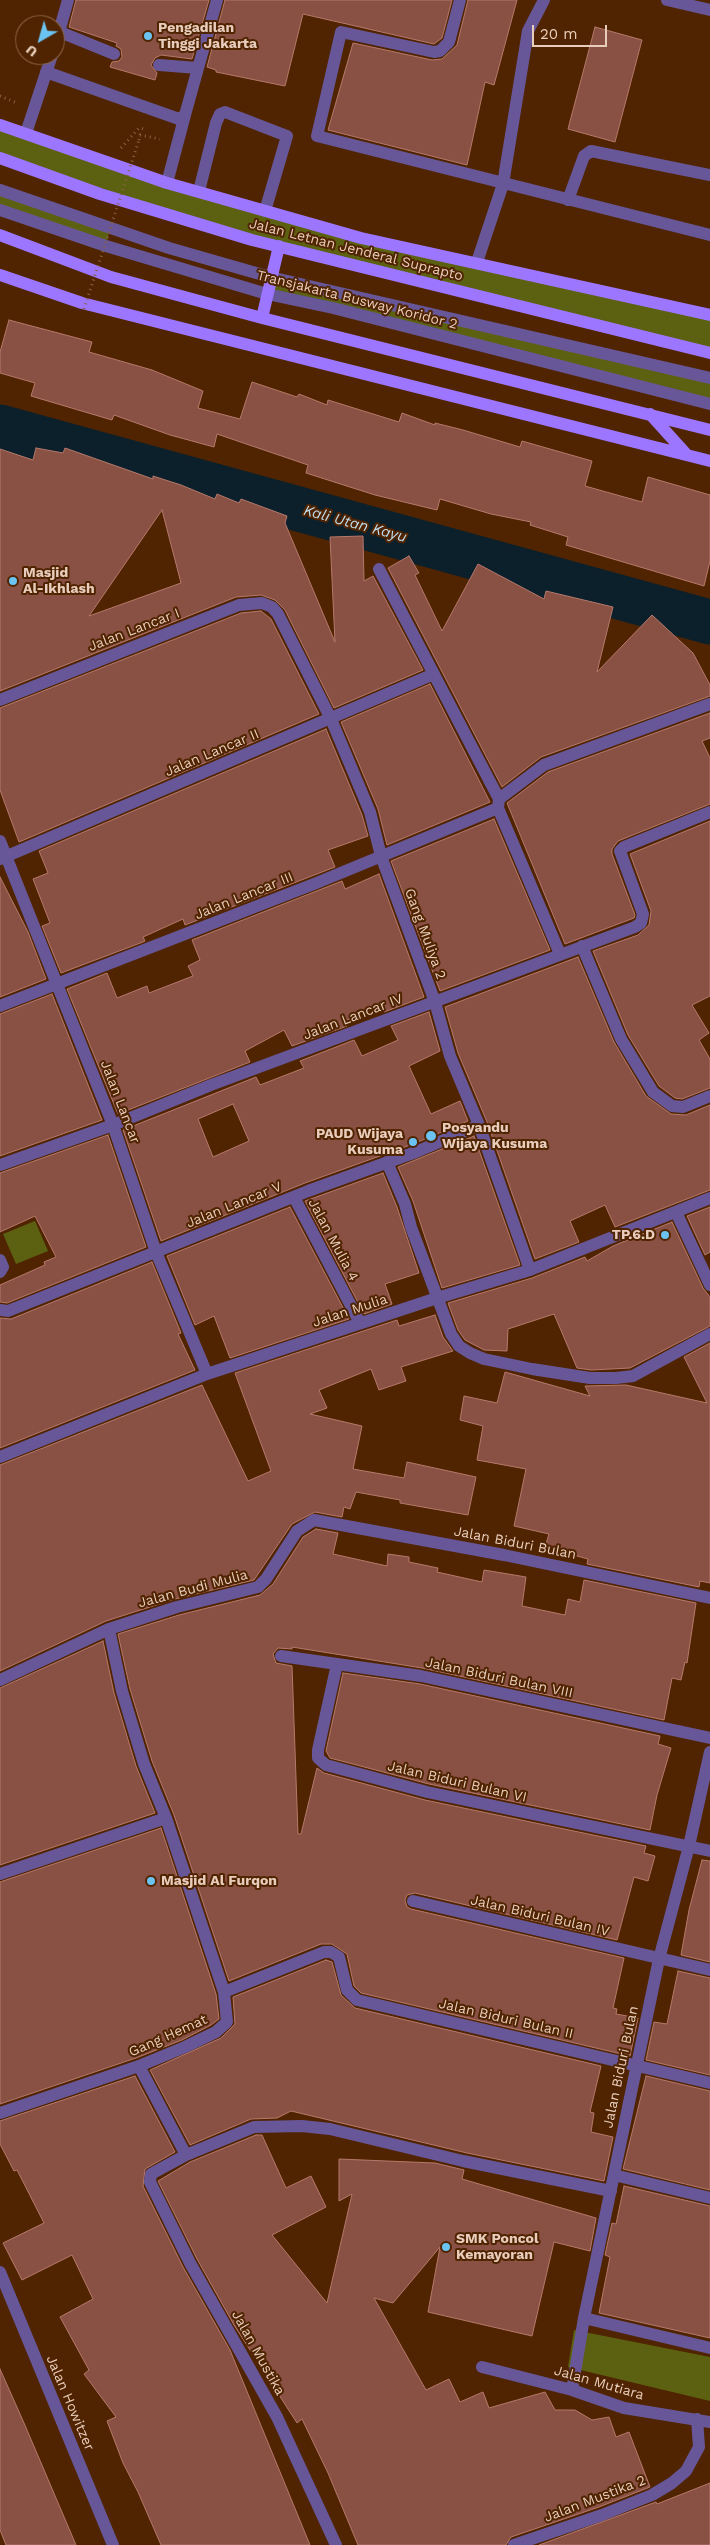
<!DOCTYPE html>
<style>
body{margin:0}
#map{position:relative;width:710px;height:2545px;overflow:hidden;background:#502400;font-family:"Work Sans",sans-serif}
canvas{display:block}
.north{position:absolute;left:15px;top:15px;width:50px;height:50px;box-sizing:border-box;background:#502400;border:1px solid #8d684b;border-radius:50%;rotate:218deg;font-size:14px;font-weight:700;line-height:20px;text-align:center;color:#e9cdbc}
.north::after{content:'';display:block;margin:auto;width:18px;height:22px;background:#6ac3f1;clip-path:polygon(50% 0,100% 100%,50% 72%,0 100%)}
.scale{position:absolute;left:532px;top:25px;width:75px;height:22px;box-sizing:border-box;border:2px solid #e9cdbc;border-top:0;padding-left:6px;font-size:15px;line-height:18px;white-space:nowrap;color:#e9cdbc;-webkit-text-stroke:4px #502400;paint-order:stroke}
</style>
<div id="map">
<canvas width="710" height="2545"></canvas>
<div class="north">U</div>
<div class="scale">20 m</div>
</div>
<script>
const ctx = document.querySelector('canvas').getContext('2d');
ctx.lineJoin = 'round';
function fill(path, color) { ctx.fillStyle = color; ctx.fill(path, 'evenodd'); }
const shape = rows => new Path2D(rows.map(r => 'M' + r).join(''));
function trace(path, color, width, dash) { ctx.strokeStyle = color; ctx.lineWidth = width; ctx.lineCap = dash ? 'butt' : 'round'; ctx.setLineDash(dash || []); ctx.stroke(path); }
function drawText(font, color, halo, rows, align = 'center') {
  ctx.font = font + ' "Work Sans",sans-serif'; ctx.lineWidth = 4; ctx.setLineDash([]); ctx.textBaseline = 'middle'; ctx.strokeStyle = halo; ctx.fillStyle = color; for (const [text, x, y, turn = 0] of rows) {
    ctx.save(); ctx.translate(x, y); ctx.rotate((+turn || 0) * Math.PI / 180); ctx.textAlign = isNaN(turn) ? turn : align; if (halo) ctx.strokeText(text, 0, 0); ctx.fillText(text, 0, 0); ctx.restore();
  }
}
fill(shape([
 [0,125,129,170,409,248,710,315,710,353,325,258,0,157],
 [0,188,110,228,106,246,0,208],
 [270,277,710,378,710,404,267,294],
 [35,1221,48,1251,16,1264,3,1234],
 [574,2330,710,2357,710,2401,568,2367]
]), '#5c6112');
trace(shape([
 [0,427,710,622]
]), '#0c202b', 45);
const building = shape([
 [76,0,209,0,192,59,161,55,155,58,151,65,157,73,155,80,110,67,112,62,119,61,122,57,121,49,116,46,117,43,69,27,76,0],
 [225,0,452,0,442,38,434,44,303,14,285,86,216,72,216,70,207,67,225,0],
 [468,0,517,0,494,85,485,82,467,165,328,130,353,43,432,60,442,59,457,45,468,0],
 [595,27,642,40,615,142,568,129,595,27],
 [9,320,92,342,89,352,152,370,203,391,198,408,240,419,252,382,297,397,299,394,327,405,328,400,399,422,402,413,435,425,435,423,463,430,520,447,522,441,592,461,585,486,642,502,648,477,710,495,710,561,704,586,566,545,568,537,530,525,531,522,491,514,440,499,437,510,375,495,306,473,308,465,217,434,214,447,170,435,114,415,112,420,31,396,35,383,0,373,0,352,9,320],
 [36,448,63,453,65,448,153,479,153,476,181,485,215,499,217,494,239,503,241,499,287,516,285,523,335,642,330,537,363,536,364,581,373,576,423,670,334,708,285,610,275,600,261,595,236,597,0,691,0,449,33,460,36,448],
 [162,510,181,583,89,616,162,510],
 [409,556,419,573,415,575,442,631,478,564,544,599,546,591,613,607,597,672,652,615,693,653,710,685,710,696,541,757,502,787,388,568,409,556],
 [261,611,271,619,319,714,19,842,0,790,0,708,241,613,261,611],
 [430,684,490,802,387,845,378,809,341,722,430,684],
 [710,713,710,738,702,741,710,758,710,804,618,841,612,849,612,854,635,915,634,918,565,944,507,803,548,772,710,713],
 [326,729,362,815,368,836,328,850,335,867,185,925,183,919,143,937,145,941,143,942,61,973,42,926,50,923,33,879,48,873,39,851,326,729],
 [494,819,550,950,440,991,391,861,494,819],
 [710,821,710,996,692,1005,709,1033,699,1040,710,1059,710,1088,682,1099,675,1098,659,1086,628,1035,593,951,638,935,649,925,651,911,630,854,710,821],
 [379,874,424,997,384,1012,381,1005,345,1021,347,1026,292,1046,284,1030,245,1051,250,1062,118,1114,67,989,107,973,117,998,147,986,149,993,193,976,188,966,200,960,192,940,342,881,345,889,379,874],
 [0,877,28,932,46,979,0,997,0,877],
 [578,957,614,1042,646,1096,671,1114,686,1115,710,1105,710,1190,615,1227,605,1205,570,1221,579,1242,535,1259,487,1122,458,1053,445,1007,578,957],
 [52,994,102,1120,0,1156,0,1014,52,994],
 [429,1012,440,1051,409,1066,431,1114,460,1101,468,1121,413,1144,305,1183,161,1241,123,1130,256,1077,260,1085,304,1068,300,1061,354,1040,362,1056,398,1040,391,1026,429,1012],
 [233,1104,249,1141,213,1157,198,1119,233,1104],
 [108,1135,146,1247,7,1303,0,1302,0,1285,45,1265,44,1262,56,1257,35,1216,0,1232,0,1173,108,1135],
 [474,1136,520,1265,442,1288,413,1201,398,1167,474,1136],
 [383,1173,397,1207,419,1273,385,1284,392,1304,364,1314,305,1201,383,1173],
 [290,1207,349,1319,230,1358,214,1316,195,1325,167,1256,290,1207],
 [710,1207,710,1252,705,1255,687,1216,710,1207],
 [672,1222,703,1288,710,1297,710,1326,630,1368,591,1370,577,1368,554,1314,508,1329,507,1351,484,1350,465,1340,458,1330,448,1303,532,1278,585,1257,587,1261,613,1246,672,1222],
 [152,1262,181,1333,178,1334,195,1370,0,1448,0,1318,11,1319,152,1262],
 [435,1315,443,1337,453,1351,401,1367,406,1381,379,1390,371,1369,319,1390,327,1408,310,1414,362,1426,353,1469,404,1478,407,1462,476,1477,468,1515,400,1503,400,1500,356,1492,350,1509,344,1507,342,1517,315,1512,292,1524,254,1580,175,1599,106,1621,0,1671,0,1465,202,1385,248,1481,271,1471,235,1373,397,1320,399,1326,435,1315],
 [710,1343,710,1583,700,1581,699,1587,587,1564,588,1559,545,1547,549,1534,514,1526,526,1469,477,1460,483,1426,460,1420,464,1396,497,1403,505,1372,590,1396,585,1386,626,1385,707,1403,684,1357,710,1343],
 [316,1529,338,1533,333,1554,387,1566,388,1554,409,1557,409,1562,438,1568,437,1572,482,1582,484,1570,526,1577,522,1606,565,1615,568,1599,580,1602,584,1580,696,1603,687,1663,685,1662,681,1680,672,1678,664,1720,422,1668,292,1647,292,1649,278,1648,273,1654,276,1663,292,1666,298,1834,301,1834,317,1768,324,1773,425,1800,646,1846,644,1853,655,1856,648,1881,634,1877,617,1940,415,1893,407,1895,405,1900,407,1907,411,1909,624,1958,613,2008,617,2009,616,2014,638,2018,630,2056,361,1993,354,1986,347,1954,332,1944,321,1944,229,1981,174,1815,152,1761,130,1689,118,1634,179,1615,260,1595,273,1584,303,1537,316,1529],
 [103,1641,114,1693,136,1766,155,1813,0,1865,0,1688,103,1641],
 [343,1673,420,1684,660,1736,658,1744,671,1748,657,1795,650,1830,429,1784,330,1758,326,1751,343,1673],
 [161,1828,216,1994,219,2019,211,2025,182,2040,136,2058,0,2104,0,1882,161,1828],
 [702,1860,710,1861,710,1962,681,1955,689,1910,702,1860],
 [326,1960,332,1962,341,1995,355,2008,601,2066,590,2112,594,2113,591,2132,613,2137,604,2181,467,2153,291,2111,277,2118,251,2119,190,2145,150,2070,221,2038,235,2024,233,1997,326,1960],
 [678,1971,710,1978,710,2075,646,2060,654,2022,667,2024,678,1971],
 [135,2076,175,2152,145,2169,143,2186,183,2267,230,2350,310,2545,161,2545,138,2492,123,2463,107,2421,116,2417,84,2374,89,2370,60,2317,93,2299,72,2255,22,2280,3,2243,44,2223,17,2170,14,2171,0,2144,0,2121,135,2076],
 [646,2076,710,2091,710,2190,623,2169,646,2076],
 [256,2135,262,2135,286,2188,311,2176,326,2207,272,2235,327,2303,352,2194,339,2201,339,2159,435,2163,464,2170,462,2179,596,2218,590,2251,554,2242,532,2336,428,2312,440,2247,393,2303,374,2298,426,2390,449,2379,460,2402,483,2392,489,2408,545,2392,555,2410,575,2410,592,2420,609,2417,616,2437,629,2432,650,2487,599,2507,511,2537,506,2545,358,2545,328,2473,302,2419,297,2423,234,2325,197,2259,158,2181,190,2162,256,2135],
 [624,2186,710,2206,710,2338,599,2313,610,2257,605,2255,612,2223,616,2224,624,2186],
 [0,2369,24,2423,76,2545,6,2545,0,2530,0,2369],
 [710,2483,710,2545,539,2545,656,2502,657,2504,710,2483]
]);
fill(building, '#895144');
trace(building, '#b5796b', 1);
trace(shape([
 [0,96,17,103],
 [139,140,140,135,160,139],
 [121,148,139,128,144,129]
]), '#886144', 3, [1, 4]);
trace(shape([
 [460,0,449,42,440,51,434,52,341,32,317,136,710,235],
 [667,0,710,10],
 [60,32,114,54],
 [55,46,68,0],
 [159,65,198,68],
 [46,72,179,119,185,115,217,0],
 [26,133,52,55],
 [167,183,185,115],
 [0,190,169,248,270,277,710,378],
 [199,191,216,123,220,114,225,112,287,136,265,211],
 [568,200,584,156,591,151,710,175],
 [0,210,106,246,267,294,333,308,710,404],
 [477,262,503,184,528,31,544,0],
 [499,799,544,765,710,704]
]), '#675798', 12);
trace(shape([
 [379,569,499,799,498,808,560,954],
 [0,700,239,605,262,603,272,607,278,614,331,719,370,812,381,856,435,1002,450,1056,479,1125,530,1270],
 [0,841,113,1125,156,1252,207,1374],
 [0,859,434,674],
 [582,946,621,1039,653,1092,672,1106,683,1107,710,1096],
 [0,1006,314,884,498,808],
 [387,1162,405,1204,411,1227,451,1334,459,1346,470,1353,484,1359,532,1369,590,1378,616,1378,633,1376,710,1334],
 [0,1165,113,1125,211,1085,635,927,641,923,643,914,620,851,624,847,710,812],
 [294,1197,360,1323],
 [676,1212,710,1285],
 [0,1260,3,1267,0,1272],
 [0,1310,8,1311,308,1191,416,1152,479,1125],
 [0,1457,207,1374,437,1298,530,1270,710,1198],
 [109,1629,122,1691,144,1764,166,1818,224,1992],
 [281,1656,421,1676,710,1738],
 [337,1664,318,1750,318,1758,326,1765,427,1792,710,1851],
 [0,1680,109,1629,177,1607,258,1587,266,1579,297,1531,314,1520,504,1555,710,1598],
 [0,1874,166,1818],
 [413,1901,710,1970],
 [139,2066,186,2155,151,2174,150,2182,190,2263,277,2417,336,2545],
 [0,2113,139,2066,185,2047,216,2032,227,2022,224,1992,324,1952,331,1952,339,1957,347,1990,357,2000,710,2083],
 [186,2155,254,2127,302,2126,330,2129,463,2161,611,2191],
 [614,2175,710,2198],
 [584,2318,710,2348],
 [482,2367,572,2390,624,2408,710,2422],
 [572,2390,584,2318,659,1959,689,1846,710,1752],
 [514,2545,602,2515,652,2495,672,2483,686,2471,699,2447,697,2419]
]), '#675798', 12);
trace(shape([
 [0,2272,113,2545]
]), '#675798', 12);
trace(shape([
 [0,125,167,183,361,238,710,315],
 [0,158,100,194,252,240,710,353],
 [0,235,111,277,262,318,710,430],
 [0,275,82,303,710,461],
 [262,318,279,246],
 [650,414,687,455]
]), '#9c76fe', 12);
trace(shape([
 [84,309,139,140]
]), '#886144', 3, [1, 4]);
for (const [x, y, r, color] of [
 [148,36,5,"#6ac3f1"],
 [13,581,5,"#6ac3f1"],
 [431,1136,6,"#6ac3f1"],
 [413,1142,5,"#6ac3f1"],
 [665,1235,5,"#6ac3f1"],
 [151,1881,5,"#6ac3f1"],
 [446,2247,5,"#6ac3f1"]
]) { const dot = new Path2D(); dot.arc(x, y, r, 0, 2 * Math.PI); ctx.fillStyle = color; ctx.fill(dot); trace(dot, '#502400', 2); }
drawText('bold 14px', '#e9cdbc', '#502400', [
 ["Pengadilan",158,28],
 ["Tinggi Jakarta",158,44],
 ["Masjid",23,573],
 ["Al-Ikhlash",23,589],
 ["Posyandu",442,1128],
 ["Wijaya Kusuma",442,1144],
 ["PAUD Wijaya",403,1134,"right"],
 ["Kusuma",403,1150,"right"],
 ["TP.6.D",655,1235,"right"],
 ["Masjid Al Furqon",161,1881],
 ["SMK Poncol",456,2239],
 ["Kemayoran",456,2255]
], 'left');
drawText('14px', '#e9cdbc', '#502400', [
 ["Jalan Letnan Jenderal Suprapto",356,250,14],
 ["Transjakarta Busway Koridor 2",357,300,14],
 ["Jalan Lancar I",134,630,-21],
 ["Jalan Lancar II",212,753,-23],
 ["Jalan Lancar III",244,896,-22],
 ["Gang Muliya 2",425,934,70],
 ["Jalan Lancar IV",353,1017,-21],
 ["Jalan Lancar",120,1102,69],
 ["Jalan Lancar V",234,1205,-22],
 ["Jalan Mulia 4",333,1240,62],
 ["Jalan Mulia",350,1311,-18],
 ["Jalan Biduri Bulan",515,1543,11],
 ["Jalan Budi Mulia",193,1589,-15],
 ["Jalan Biduri Bulan VIII",499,1678,12],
 ["Jalan Biduri Bulan VI",457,1782,13],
 ["Jalan Biduri Bulan IV",540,1916,13],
 ["Jalan Biduri Bulan II",506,2019,13],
 ["Gang Hemat",168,2036,-24],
 ["Jalan Biduri Bulan",621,2067,-78],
 ["Jalan Mustika",258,2353,61],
 ["Jalan Mutiara",599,2383,16],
 ["Jalan Howitzer",70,2403,67],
 ["Jalan Mustika 2",595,2499,-21]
]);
drawText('italic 15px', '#bfddee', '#502400', [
 ["Kali Utan Kayu",355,524,15]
]);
</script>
